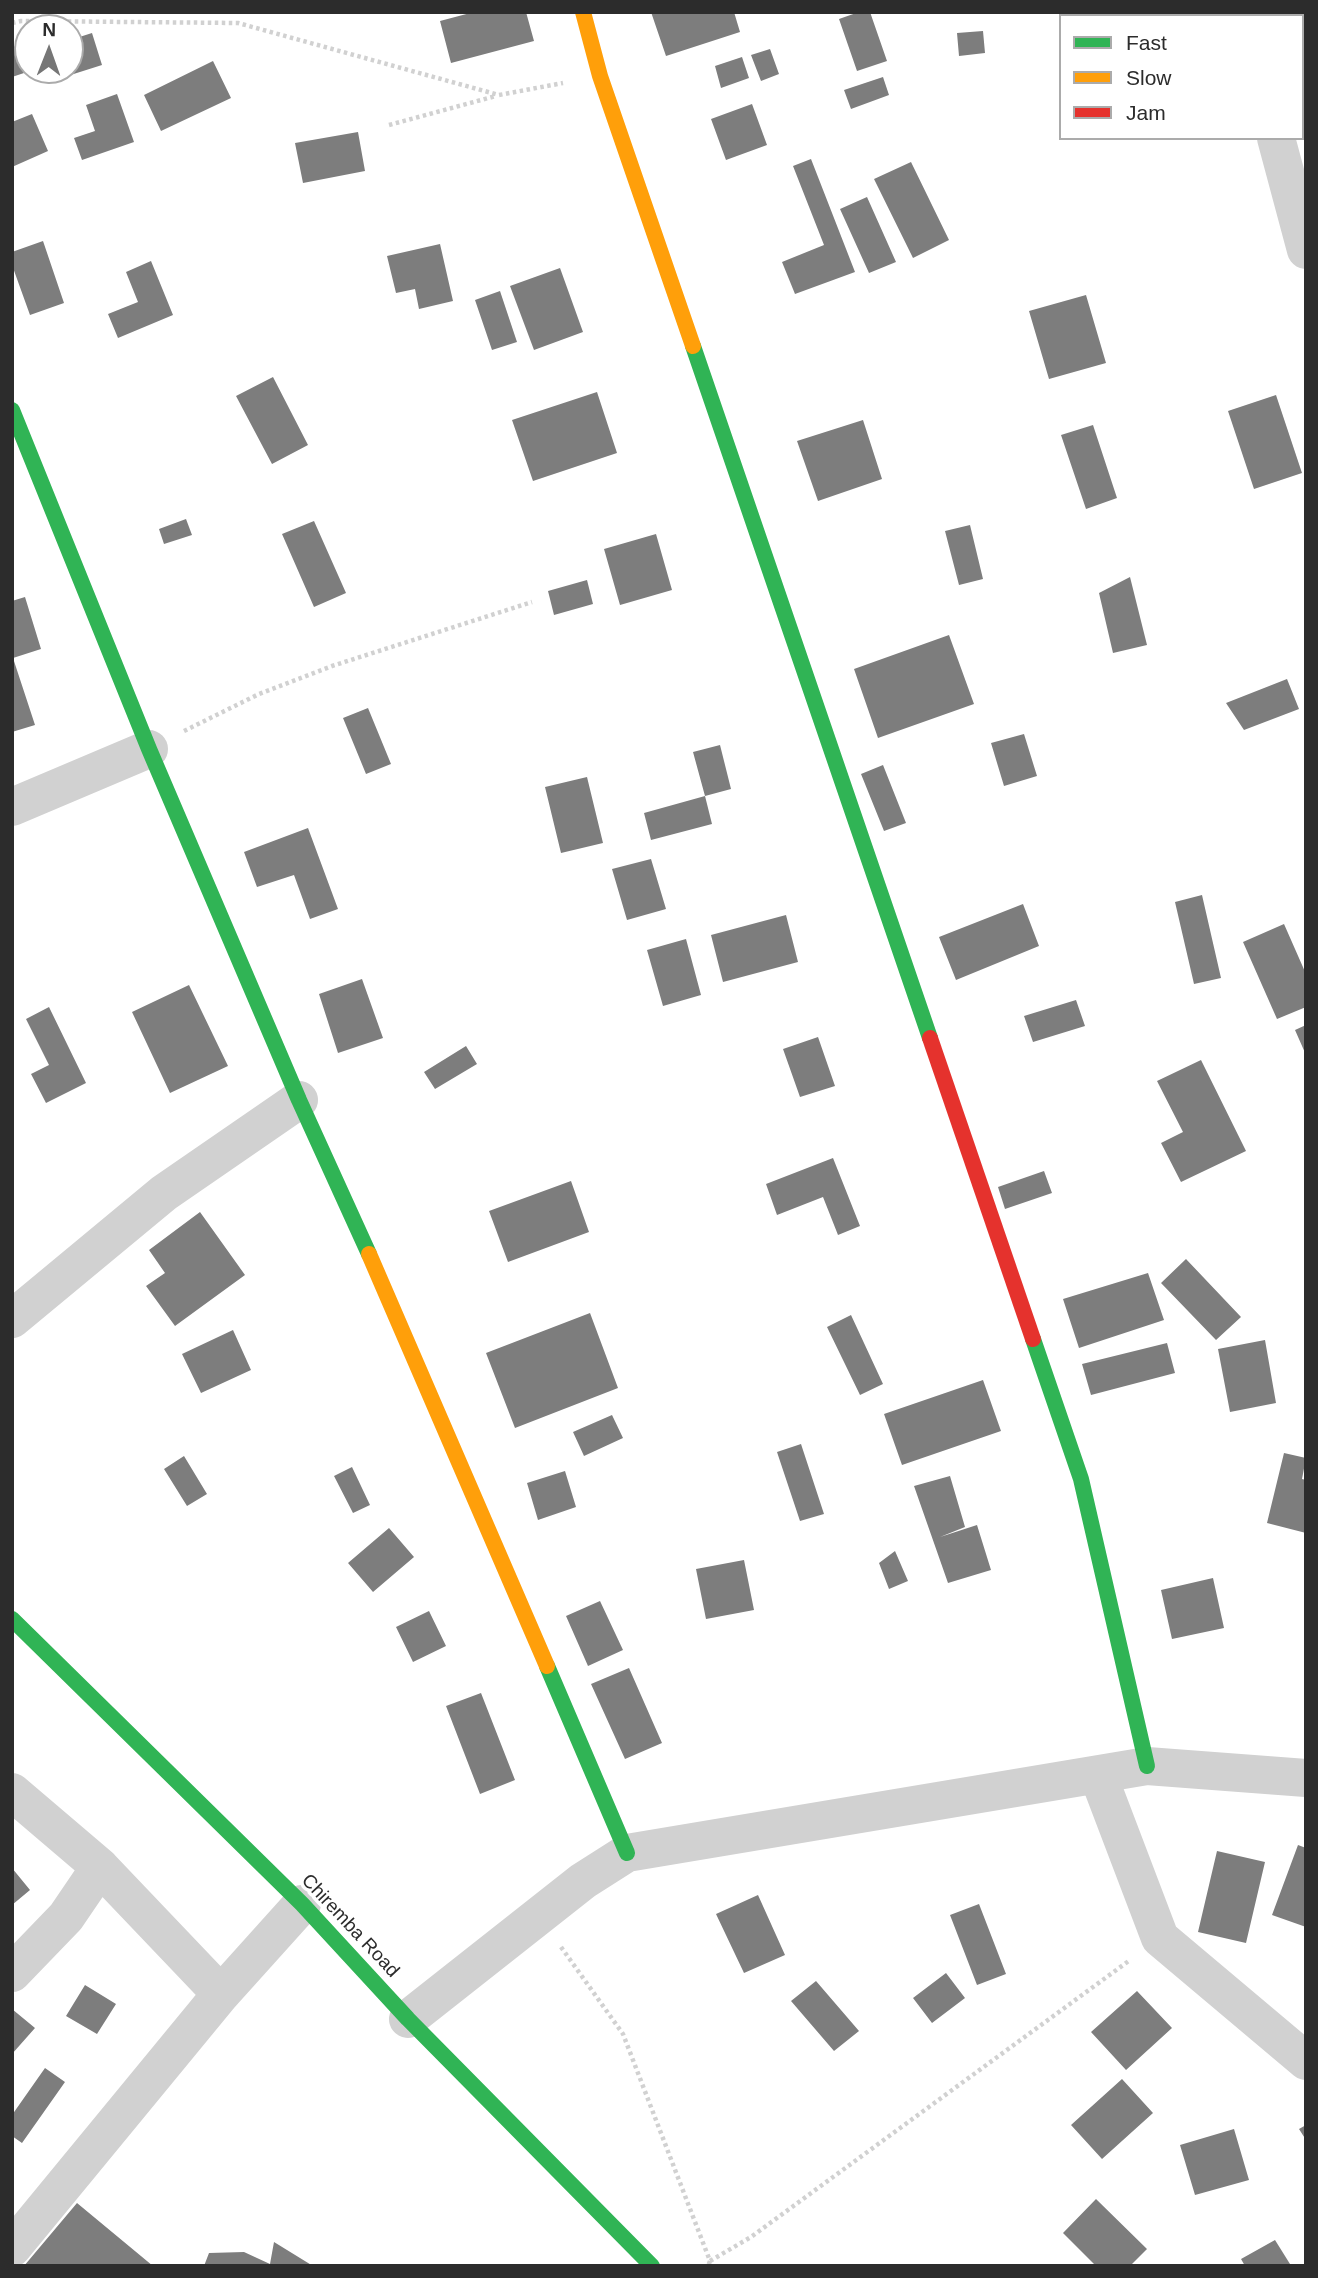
<!DOCTYPE html>
<style>
body{margin:0}
#map{position:relative;width:1318px;height:2278px;overflow:hidden;background:#fff;font-family:Arial,sans-serif}
canvas{display:block}
.frame{position:absolute;inset:0;border:14px solid #2c2c2c;pointer-events:none}
.legend{position:absolute;left:1059px;top:14px;width:245px;height:126px;box-sizing:border-box;background:#fff;border:2px solid #ababab;margin:0;padding:9px 12px;list-style:none;font-size:21px;color:#2c2c2c}
.legend li{display:flex;align-items:center;gap:14px;height:35px}
.legend b{width:35px;border:2px solid #ababab}
.north{position:absolute;left:14px;top:14px;width:70px;height:70px;box-sizing:border-box;background:#fff;border:2px solid #ababab;border-radius:50%;rotate:1deg;font-size:19px;font-weight:700;line-height:28px;text-align:center;color:#2c2c2c}
.north::after{content:'';display:block;margin:auto;width:24px;height:32px;background:#767676;clip-path:polygon(50% 0,100% 100%,50% 72%,0 100%)}
</style>
<div id="map">
<canvas width="1318" height="2278"></canvas>
<div class="frame"></div>
<ul class="legend">
<li><b style="height:9px;background:#30b455"></b>Fast</li>
<li><b style="height:9px;background:#ff9f0a"></b>Slow</li>
<li><b style="height:9px;background:#e5322d"></b>Jam</li>
</ul>
<div class="north">N</div>
</div>
<script>
const ctx = document.querySelector('canvas').getContext('2d');
ctx.lineJoin = 'round';
function fill(path, color) { ctx.fillStyle = color; ctx.fill(path, 'evenodd'); }
const shape = rows => new Path2D(rows.map(r => 'M' + r).join(''));
function trace(path, color, width, dash) { ctx.strokeStyle = color; ctx.lineWidth = width; ctx.lineCap = dash ? 'butt' : 'round'; ctx.setLineDash(dash || []); ctx.stroke(path); }
function drawText(font, color, halo, rows, align = 'center') {
  ctx.font = font + ' Arial,sans-serif'; ctx.lineWidth = 7; ctx.setLineDash([]); ctx.textBaseline = 'middle'; ctx.strokeStyle = halo; ctx.fillStyle = color; for (const [text, x, y, turn = 0] of rows) {
    ctx.save(); ctx.translate(x, y); ctx.rotate((+turn || 0) * Math.PI / 180); ctx.textAlign = isNaN(turn) ? turn : align; if (halo) ctx.strokeText(text, 0, 0); ctx.fillText(text, 0, 0); ctx.restore();
  }
}
fill(shape([
 [474,12,526,12,534,41,451,63,440,21],
 [651,12,734,12,740,32,666,56],
 [859,12,870,12,887,61,857,71,839,19],
 [983,31,985,53,959,56,957,33],
 [92,33,102,65,61,78,58,70,70,70,70,40],
 [12,40,24,73,12,77],
 [770,49,779,74,761,81,751,55],
 [742,57,749,78,721,88,715,66],
 [213,61,231,98,161,131,144,95],
 [1302,61,1306,61,1306,116,1302,116],
 [883,77,889,95,851,109,844,90],
 [117,94,134,142,82,160,74,138,95,131,86,105],
 [752,104,767,145,726,160,711,119],
 [32,114,48,151,12,167,12,122],
 [358,132,365,171,303,183,295,143],
 [811,159,855,272,795,294,782,262,824,245,793,166],
 [911,162,949,240,913,258,874,179],
 [867,197,896,262,869,273,840,209],
 [43,241,64,303,30,315,12,265,12,252],
 [440,244,453,301,419,309,415,289,396,293,387,256],
 [151,261,173,315,118,338,108,314,138,302,126,272],
 [560,268,583,332,534,350,510,286],
 [500,291,517,342,492,350,475,300],
 [1086,295,1106,363,1049,379,1029,311],
 [273,377,308,445,272,464,236,396],
 [597,392,617,453,533,481,512,420],
 [1276,395,1302,473,1254,489,1228,411],
 [863,420,882,479,818,501,797,441],
 [1093,425,1117,498,1086,509,1061,435],
 [186,519,192,535,164,544,159,529],
 [314,521,346,593,314,607,282,534],
 [970,525,983,579,959,585,945,531],
 [656,534,672,590,620,605,604,549],
 [1130,577,1147,645,1113,653,1099,593],
 [587,580,593,604,554,615,548,591],
 [25,597,41,649,13,658,35,725,12,732,12,601],
 [949,635,974,704,878,738,854,669],
 [1287,679,1299,709,1244,730,1226,703],
 [368,708,391,764,366,774,343,718],
 [1024,734,1037,776,1004,786,991,743],
 [720,745,731,789,705,796,693,752],
 [883,765,906,823,884,831,861,774],
 [587,777,603,843,561,853,545,787],
 [705,796,712,824,651,840,644,813],
 [308,828,338,909,310,919,294,875,257,887,244,852],
 [651,859,666,909,627,920,612,869],
 [1202,895,1221,978,1194,984,1175,902],
 [1023,904,1039,946,956,980,939,937],
 [786,915,798,962,723,982,711,935],
 [1284,924,1306,974,1306,1007,1277,1019,1243,942],
 [686,939,701,995,663,1006,647,950],
 [362,979,383,1038,338,1053,319,994],
 [189,985,228,1066,170,1093,132,1012],
 [1076,1000,1085,1026,1033,1042,1024,1016],
 [49,1007,86,1083,46,1103,31,1074,49,1065,26,1019],
 [1306,1025,1306,1055,1295,1030],
 [818,1037,835,1086,800,1097,783,1049],
 [466,1046,477,1064,435,1089,424,1072],
 [1201,1060,1246,1151,1181,1182,1161,1143,1183,1132,1157,1081],
 [833,1158,860,1226,838,1235,823,1197,777,1215,766,1184],
 [1044,1171,1052,1193,1005,1209,998,1187],
 [571,1181,589,1232,508,1262,489,1211],
 [200,1212,245,1275,175,1326,146,1286,165,1273,149,1250],
 [1186,1259,1241,1317,1216,1340,1161,1283],
 [1148,1273,1164,1320,1079,1348,1063,1299],
 [590,1313,618,1388,515,1428,486,1353],
 [851,1315,883,1384,860,1395,827,1327],
 [233,1330,251,1370,201,1393,182,1354],
 [1265,1340,1276,1403,1230,1412,1218,1349],
 [1167,1343,1175,1373,1091,1395,1082,1364],
 [983,1380,1001,1431,902,1465,884,1414],
 [612,1415,623,1438,584,1456,573,1432],
 [801,1444,824,1514,800,1521,777,1452],
 [1284,1453,1306,1458,1302,1479,1306,1480,1306,1533,1267,1523],
 [184,1456,207,1494,187,1506,164,1469],
 [352,1467,370,1505,353,1513,334,1476],
 [565,1471,576,1507,538,1520,527,1483],
 [950,1476,965,1527,940,1537,977,1525,991,1570,948,1583,914,1486],
 [389,1528,414,1557,373,1592,348,1563],
 [895,1551,908,1581,889,1589,879,1563],
 [744,1560,754,1610,706,1619,696,1569],
 [1213,1578,1224,1628,1172,1639,1161,1590],
 [600,1601,623,1650,588,1666,566,1616],
 [429,1611,446,1646,413,1662,396,1627],
 [629,1668,662,1743,625,1759,591,1684],
 [481,1693,515,1780,480,1794,446,1706],
 [1298,1845,1306,1848,1306,1927,1272,1915],
 [1217,1851,1265,1862,1246,1943,1198,1932],
 [12,1868,30,1890,12,1905],
 [758,1895,785,1955,744,1973,716,1914],
 [979,1904,1006,1974,977,1985,950,1915],
 [946,1973,965,1998,932,2023,913,1998],
 [816,1981,859,2031,834,2051,791,2001],
 [85,1985,116,2004,97,2034,66,2016],
 [1137,1991,1172,2028,1126,2070,1091,2032],
 [12,2009,35,2028,12,2054],
 [45,2068,65,2082,22,2143,12,2136,12,2115],
 [1122,2079,1153,2113,1102,2159,1071,2125],
 [1306,2125,1306,2140,1299,2129],
 [1234,2129,1249,2180,1195,2195,1180,2145],
 [1096,2199,1147,2249,1130,2266,1096,2266,1063,2233],
 [77,2203,153,2266,24,2266],
 [1275,2240,1290,2264,1245,2266,1241,2259],
 [274,2242,313,2266,204,2266,209,2253,244,2252,270,2264]
]), '#7d7d7d');
trace(shape([
 [12,23,21,21,238,23,499,95,563,83],
 [389,125,496,96],
 [184,731,259,694,332,666,532,602],
 [561,1947,623,2034,710,2261,708,2266],
 [710,2261,751,2237,1130,1960]
]), '#d1d1d1', 4.5, [3.5, 3.5]);
trace(shape([
 [1242,12,1243,16],
 [1276,138,1306,250],
 [12,807,149,749],
 [12,1319,164,1193,299,1100],
 [1098,1775,1160,1938,1306,2061],
 [12,1792,100,1867,221,1994],
 [12,1973,66,1917,100,1867],
 [408,2019,583,1881,627,1853,1147,1766,1306,1778],
 [12,2248,221,1994,302,1904]
]), '#d1d1d1', 38);
trace(shape([
 [693,346,930,1038],
 [12,410,149,749,299,1100,369,1254],
 [1033,1339,1081,1479,1147,1766],
 [12,1619,302,1904,408,2019,652,2266],
 [547,1666,627,1853]
]), '#30b455', 16);
trace(shape([
 [583,12,600,76,693,346],
 [369,1254,547,1666]
]), '#ff9f0a', 16);
trace(shape([
 [930,1038,1033,1339]
]), '#e5322d', 16);
drawText('19px', '#2c2c2c', '#fff', [
 ["Chiremba Road",350,1926,47]
]);
</script>
